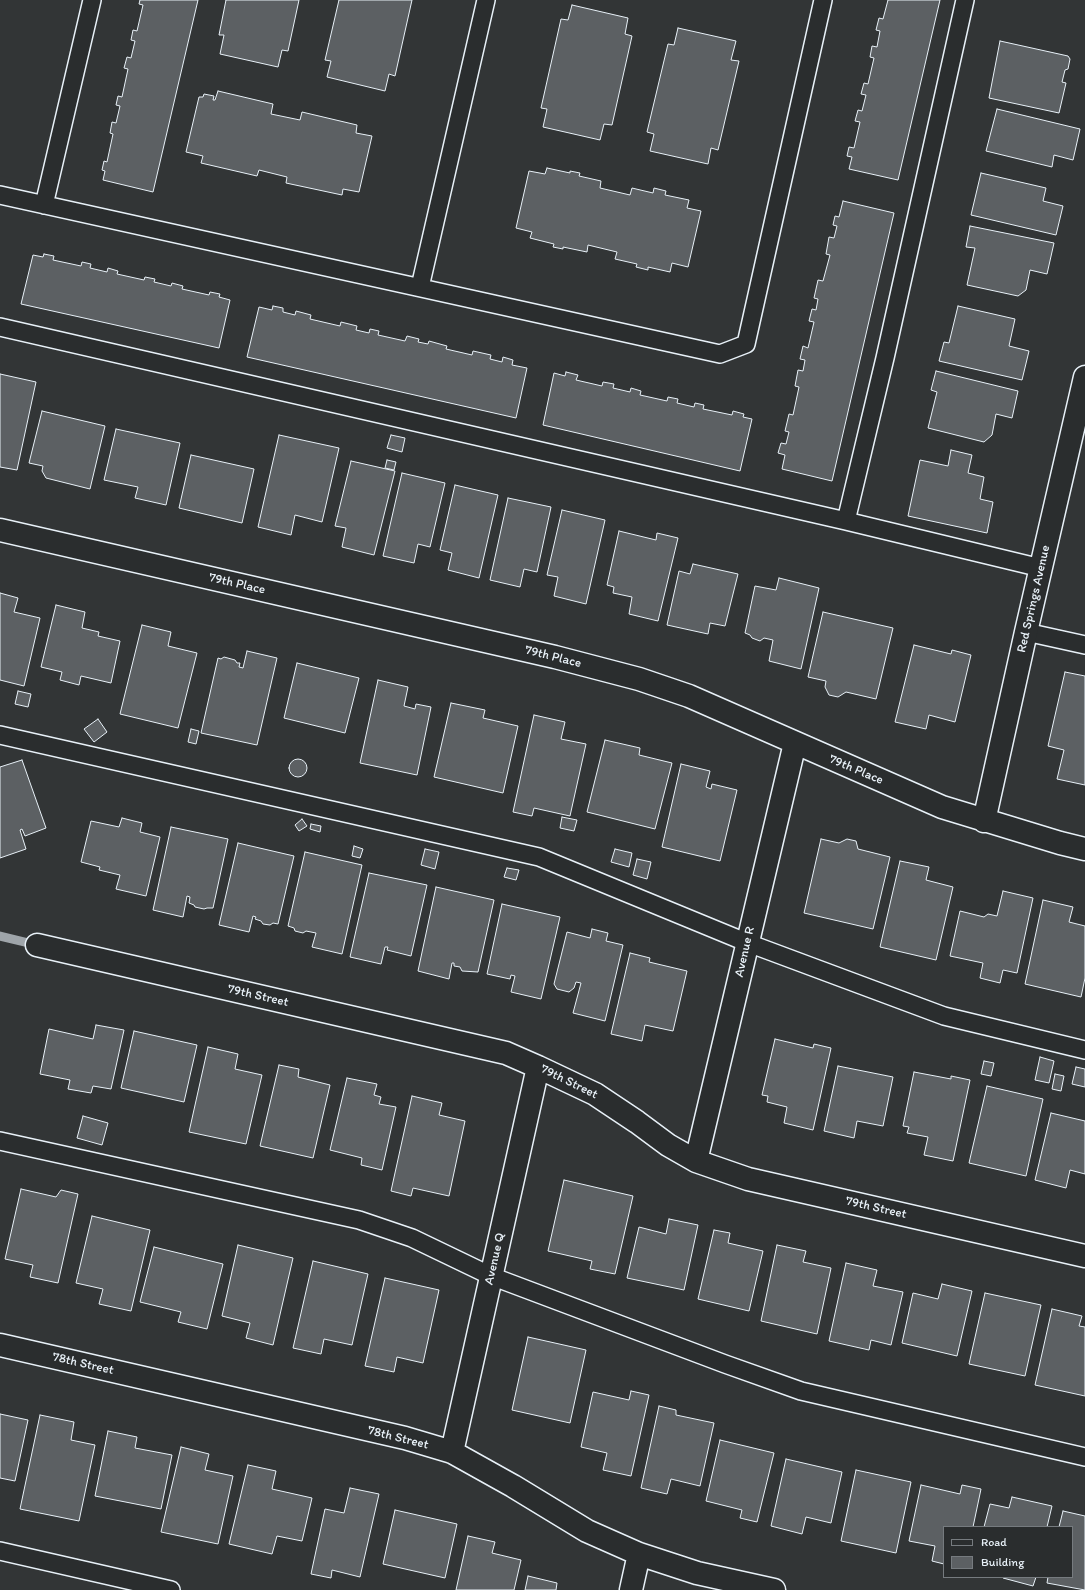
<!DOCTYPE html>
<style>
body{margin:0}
#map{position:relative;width:1085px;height:1590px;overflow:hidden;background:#323536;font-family:Itim,sans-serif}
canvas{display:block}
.legend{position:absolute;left:943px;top:1526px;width:130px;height:52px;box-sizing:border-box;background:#2a2d2e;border:1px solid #767b7f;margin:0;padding:5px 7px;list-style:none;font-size:12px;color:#e8f1f8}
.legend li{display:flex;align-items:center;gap:8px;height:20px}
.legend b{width:20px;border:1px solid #767b7f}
</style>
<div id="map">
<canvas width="1085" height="1590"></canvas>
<ul class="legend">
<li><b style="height:5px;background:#2a2d2e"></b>Road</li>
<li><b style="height:11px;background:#5c6063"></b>Building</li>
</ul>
</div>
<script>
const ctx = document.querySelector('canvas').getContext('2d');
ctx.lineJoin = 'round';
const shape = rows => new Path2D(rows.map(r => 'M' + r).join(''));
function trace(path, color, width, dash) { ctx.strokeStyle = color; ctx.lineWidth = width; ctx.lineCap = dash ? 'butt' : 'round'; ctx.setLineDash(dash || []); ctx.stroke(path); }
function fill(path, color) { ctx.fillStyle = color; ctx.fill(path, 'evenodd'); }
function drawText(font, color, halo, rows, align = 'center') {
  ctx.font = font + ' Itim,sans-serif'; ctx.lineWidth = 3; ctx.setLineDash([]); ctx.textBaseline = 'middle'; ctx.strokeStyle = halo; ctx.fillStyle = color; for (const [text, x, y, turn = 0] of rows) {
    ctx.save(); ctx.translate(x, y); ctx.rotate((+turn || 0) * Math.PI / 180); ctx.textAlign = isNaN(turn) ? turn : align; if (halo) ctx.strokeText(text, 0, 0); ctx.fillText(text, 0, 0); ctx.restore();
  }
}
trace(shape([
 [0,936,37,945]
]), '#9fa5aa', 9);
const building = shape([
 [140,0,198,0,153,192,103,180,105,171,102,170,104,161,107,162,113,134,110,133,112,122,116,123,120,106,116,105,118,96,122,97,128,69,124,68,127,57,131,58,135,41,131,40,133,30,137,31,143,5,139,4,140,0],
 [226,0,299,0,288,51,282,50,278,67,220,54,224,35,219,35,226,0],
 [339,0,412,0,395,76,389,74,385,91,327,77,331,61,325,60,339,0],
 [888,0,940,0,898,180,849,169,852,157,847,156,849,147,854,148,860,122,855,121,858,110,862,111,866,95,861,94,864,83,868,84,874,58,870,57,872,46,877,47,880,31,876,30,879,18,883,19,888,0],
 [572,5,628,18,625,34,632,36,612,125,604,124,600,140,543,127,547,109,541,108,561,19,568,20,572,5],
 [678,28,736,41,731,60,739,61,718,150,711,148,708,164,650,151,654,134,647,132,668,44,674,45,678,28],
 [1000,41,1068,56,1070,59,1068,69,1065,70,1062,82,1066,83,1059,113,989,98,1000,41],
 [218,91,273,104,271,114,300,120,302,112,357,125,356,133,372,136,359,192,343,189,342,195,286,183,287,177,259,170,257,176,201,163,203,156,186,152,199,97,203,97,204,94,214,96,213,100,215,100,218,91],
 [997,109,1080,129,1073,160,1054,155,1052,167,986,151,997,109],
 [547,168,570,173,570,171,580,173,579,176,601,181,600,188,630,195,632,188,653,193,654,188,666,191,665,195,689,200,687,208,701,211,688,267,672,263,670,272,648,267,648,270,636,267,637,264,615,259,617,252,588,245,587,252,563,247,563,249,553,247,554,244,530,238,532,232,516,228,529,171,545,174,547,168],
 [981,173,1046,188,1043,201,1063,206,1056,235,971,215,981,173],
 [843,201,894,213,832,481,782,469,785,455,778,453,781,443,786,444,789,432,785,431,789,414,793,415,799,387,795,386,798,370,803,371,805,360,800,359,803,346,808,348,814,322,809,321,812,309,816,310,818,299,814,298,818,280,823,281,830,255,826,254,829,237,834,238,837,226,833,225,835,216,839,217,843,201],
 [970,226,1054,243,1047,274,1030,270,1026,290,1018,296,967,285,975,248,966,247,970,226],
 [44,254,54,256,53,260,81,266,82,262,91,264,90,268,107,272,108,268,118,271,117,274,144,280,145,277,155,279,154,282,171,286,172,283,183,286,182,289,209,295,210,292,220,294,219,297,230,300,219,348,21,304,33,255,43,257,44,254],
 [273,306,283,308,283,312,295,315,296,311,311,315,310,319,340,326,341,322,357,326,356,330,369,333,370,329,379,331,378,335,405,341,407,336,419,339,418,342,428,344,429,341,447,346,446,349,472,355,473,351,491,355,490,359,502,362,503,357,513,360,512,365,527,368,516,418,247,357,259,307,272,310,273,306],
 [958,306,1015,319,1009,346,1029,351,1022,380,939,361,944,342,949,343,958,306],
 [936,371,1018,391,1012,418,996,414,992,435,984,442,928,428,937,392,931,390,936,371],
 [566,372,578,375,576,380,602,386,603,382,614,384,613,388,630,392,631,388,641,391,640,395,667,401,668,397,678,399,677,403,694,407,695,403,704,405,703,409,732,415,733,411,744,414,743,417,752,419,740,471,543,425,554,373,565,376,566,372],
 [0,374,36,382,17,470,0,467,0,374],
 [42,411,105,426,90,489,46,478,42,471,43,466,29,463,42,411],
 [116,429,180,443,166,505,135,498,138,487,104,480,116,429],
 [279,435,339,448,322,522,295,515,291,535,258,527,279,435],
 [391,435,405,438,402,452,387,448,391,435],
 [951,450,972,455,968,473,984,477,980,499,993,502,987,533,908,516,920,460,948,466,951,450],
 [191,455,254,469,242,523,179,508,191,455],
 [387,460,396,462,394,470,385,468,387,460],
 [351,461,395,471,374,555,342,547,346,528,335,526,351,461],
 [402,473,445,483,430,547,418,544,414,563,383,556,402,473],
 [455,485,498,495,479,578,448,570,452,553,440,550,455,485],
 [508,498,551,507,537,572,524,569,520,587,490,580,508,498],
 [562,510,605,520,586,604,554,596,558,577,547,575,562,510],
 [619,531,656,540,657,533,678,538,658,621,629,614,632,597,613,593,614,587,607,585,619,531],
 [693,564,738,574,725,626,710,623,708,634,667,625,679,571,690,574,693,564],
 [779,578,819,588,801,669,769,661,773,640,764,638,760,641,752,638,750,635,745,633,755,586,776,590,779,578],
 [0,593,18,598,14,612,40,618,24,686,0,680,0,593],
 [56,605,85,612,82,628,99,632,98,636,120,641,111,683,81,676,79,685,60,680,62,672,41,667,56,605],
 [823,612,893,628,876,699,846,692,838,697,829,695,825,687,826,681,808,677,823,612],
 [142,625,171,632,168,646,197,653,178,728,120,714,142,625],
 [914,645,951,654,952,650,971,655,955,722,929,715,926,729,895,722,914,645],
 [247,651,277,658,257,745,201,733,218,658,221,659,224,657,235,660,237,663,240,663,239,667,243,668,247,651],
 [297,663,359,678,345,733,284,718,297,663],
 [1065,672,1085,676,1085,785,1057,779,1064,750,1048,746,1065,672],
 [378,680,408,687,404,706,415,709,416,704,431,707,417,775,360,763,378,680],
 [18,691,31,694,28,707,15,704,18,691],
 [451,703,485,710,483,718,518,726,503,793,434,777,451,703],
 [534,715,565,722,561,739,586,744,570,816,534,808,532,816,513,812,534,715],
 [98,719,107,732,94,742,84,729,98,719],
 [191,729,199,731,196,744,188,742,191,729],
 [605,740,640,748,639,755,672,763,655,829,587,812,605,740],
 '289 768a9 9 0 1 1 18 0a9 9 0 1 1-18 0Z',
 [22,760,46,828,25,836,22,829,20,830,26,849,0,858,0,767,22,760],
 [681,764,710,771,706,787,711,789,712,784,737,790,720,861,662,847,681,764],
 [562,817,577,820,574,831,560,828,562,817],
 [122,818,142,823,140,832,160,837,146,896,116,889,120,875,99,870,100,867,81,862,91,821,119,827,122,818],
 [302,819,307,826,299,831,295,825,302,819],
 [311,824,321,826,320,832,310,829,311,824],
 [171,827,228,839,213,908,207,908,204,909,195,907,194,905,189,903,190,897,187,896,183,917,153,910,171,827],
 [821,839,839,843,847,839,856,841,858,849,890,857,873,929,804,913,821,839],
 [238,843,294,856,278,924,273,923,270,925,263,924,261,921,255,919,256,917,253,916,249,932,219,925,238,843],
 [354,846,363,849,360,858,352,856,354,846],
 [425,849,439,852,435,869,421,865,425,849],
 [615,849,632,853,629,867,611,862,615,849],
 [305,852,362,865,342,954,312,947,316,933,306,931,303,933,295,931,294,928,288,926,305,852],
 [637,859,651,862,647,879,633,875,637,859],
 [900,861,929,867,926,880,953,887,936,960,880,947,900,861],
 [507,868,519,870,516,880,504,877,507,868],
 [369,873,427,885,411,956,387,950,388,947,385,947,381,964,350,957,369,873],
 [436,887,494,900,478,972,462,971,460,967,454,966,454,963,452,963,449,979,418,971,436,887],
 [1003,891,1033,898,1017,973,1003,970,1000,983,980,978,983,963,950,956,960,911,984,917,988,914,997,916,1003,891],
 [1043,900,1073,907,1069,922,1085,926,1085,978,1081,997,1025,984,1043,900],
 [502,904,560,917,541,999,511,992,515,976,511,975,510,979,487,974,502,904],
 [592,929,608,933,606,941,623,945,605,1021,573,1013,581,983,576,982,574,988,569,992,557,989,554,984,567,932,590,938,592,929],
 [630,953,650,958,649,962,687,971,673,1031,645,1025,642,1041,611,1034,630,953],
 [96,1025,124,1030,111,1089,93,1086,91,1093,68,1089,70,1080,40,1074,49,1029,93,1039,96,1025],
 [134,1031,197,1045,184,1102,121,1088,134,1031],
 [775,1039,813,1048,814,1044,831,1048,813,1130,784,1123,787,1107,767,1102,768,1096,762,1095,775,1039],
 [208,1047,238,1054,235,1069,262,1075,246,1144,189,1132,208,1047],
 [1040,1057,1054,1061,1049,1083,1035,1080,1040,1057],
 [984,1061,994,1063,991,1076,981,1074,984,1061],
 [279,1065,299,1069,298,1077,330,1085,313,1158,260,1146,279,1065],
 [838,1066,893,1077,883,1126,857,1121,854,1138,824,1131,838,1066],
 [1076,1067,1085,1069,1085,1087,1072,1084,1076,1067],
 [914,1072,951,1079,951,1076,970,1080,953,1161,924,1155,928,1137,907,1133,909,1127,903,1126,914,1072],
 [1055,1074,1064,1076,1061,1091,1052,1089,1055,1074],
 [347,1078,377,1084,374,1095,381,1097,379,1104,396,1107,382,1170,361,1165,362,1158,330,1150,347,1078],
 [987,1086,1043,1099,1026,1176,969,1163,987,1086],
 [412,1096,442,1103,439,1115,465,1121,449,1196,413,1188,411,1196,391,1191,412,1096],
 [1051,1113,1085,1121,1085,1174,1070,1170,1066,1188,1035,1180,1051,1113],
 [83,1116,108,1123,102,1145,77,1138,83,1116],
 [564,1180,633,1196,615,1274,590,1269,592,1261,548,1251,564,1180],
 [21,1189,56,1197,61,1190,78,1194,58,1283,30,1277,33,1265,5,1259,21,1189],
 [92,1216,150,1230,131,1311,99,1304,103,1289,76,1283,92,1216],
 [669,1219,698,1225,684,1290,627,1278,639,1227,666,1234,669,1219],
 [714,1230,730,1233,728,1243,763,1251,749,1311,698,1299,714,1230],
 [238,1245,293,1258,273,1345,246,1338,250,1323,222,1316,238,1245],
 [777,1245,806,1251,803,1262,831,1268,817,1334,761,1321,777,1245],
 [154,1247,223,1264,207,1329,178,1322,181,1312,140,1302,154,1247],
 [313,1261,368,1274,352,1345,324,1339,321,1354,293,1348,313,1261],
 [846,1263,877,1270,873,1286,903,1292,891,1345,871,1340,869,1350,829,1341,846,1263],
 [385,1278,439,1290,423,1363,397,1357,394,1372,365,1366,385,1278],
 [942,1284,972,1291,957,1356,902,1343,913,1293,938,1299,942,1284],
 [985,1293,1041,1305,1025,1376,969,1364,985,1293],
 [1052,1309,1082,1316,1079,1326,1085,1327,1085,1396,1035,1385,1052,1309],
 [528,1337,586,1350,570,1423,512,1410,528,1337],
 [631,1391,649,1395,631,1476,603,1470,607,1453,581,1447,593,1392,629,1400,631,1391],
 [659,1406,676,1410,676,1415,714,1423,700,1486,671,1479,667,1494,641,1488,659,1406],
 [0,1414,28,1420,15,1481,0,1478,0,1414],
 [40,1415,74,1422,71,1440,95,1445,79,1521,20,1509,40,1415],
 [108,1431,137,1437,135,1448,172,1455,161,1509,95,1496,108,1431],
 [720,1440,774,1453,757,1522,740,1518,742,1510,706,1501,720,1440],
 [181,1447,209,1454,205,1470,233,1476,218,1544,161,1532,181,1447],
 [786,1459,842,1472,831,1523,806,1517,802,1534,771,1526,786,1459],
 [248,1465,276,1471,272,1489,312,1498,302,1541,277,1536,272,1554,229,1544,248,1465],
 [856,1470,911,1482,896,1553,841,1541,856,1470],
 [921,1485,960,1494,962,1485,981,1489,973,1527,944,1527,944,1564,932,1561,935,1546,909,1541,921,1485],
 [350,1488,379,1494,360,1577,332,1570,331,1578,311,1574,325,1509,344,1513,350,1488],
 [1012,1497,1052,1506,1047,1527,984,1527,990,1504,1009,1508,1012,1497],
 [395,1510,457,1524,445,1578,383,1564,395,1510],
 [1063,1511,1085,1516,1085,1590,1047,1583,1048,1577,1072,1577,1072,1527,1059,1527,1063,1511],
 [468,1536,495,1542,492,1553,521,1560,514,1590,456,1590,468,1536],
 [528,1576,557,1583,556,1590,525,1590,528,1576],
 [1003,1577,1036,1577,1033,1586,1003,1578,1003,1577]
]);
fill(building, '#5c6063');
trace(building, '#e8f1f8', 1);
const service = shape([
 [965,0,885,358,846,521,1041,568],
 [0,195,720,354,746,344,823,0],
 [44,205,92,0],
 [420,287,486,0],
 [0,327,846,521],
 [1026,632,1085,645],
 [0,735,539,857,748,943,944,1016,1085,1050],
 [0,1141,359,1220,412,1238,491,1276,725,1364,801,1391,1085,1457],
 [0,1551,171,1590]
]);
const minor = shape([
 [0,530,555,657,639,679,689,696,942,807,1060,843,1085,849],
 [984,821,1026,632,1085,377],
 [37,945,506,1053,538,1067,595,1094,637,1122,668,1145,696,1161,748,1179,1085,1256],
 [696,1161,795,743],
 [0,1345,405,1438,452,1452,513,1486,587,1531,639,1554,697,1573,774,1590],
 [452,1452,538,1067],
 [631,1590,639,1554]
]);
trace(service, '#e8f1f8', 20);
trace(minor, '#e8f1f8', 25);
trace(service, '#2a2d2e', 17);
trace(minor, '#2a2d2e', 22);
drawText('13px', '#e8f1f8', '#2a2d2e', [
 ["79th Place",237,584,13],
 ["Red Springs Avenue",1034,599,-77],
 ["79th Place",553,657,14],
 ["79th Place",856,770,23],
 ["Avenue R",745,952,-77],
 ["79th Street",258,996,13],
 ["79th Street",569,1082,26],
 ["79th Street",876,1208,13],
 ["Avenue Q",495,1259,-77],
 ["78th Street",83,1364,13],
 ["78th Street",398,1438,14]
]);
</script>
